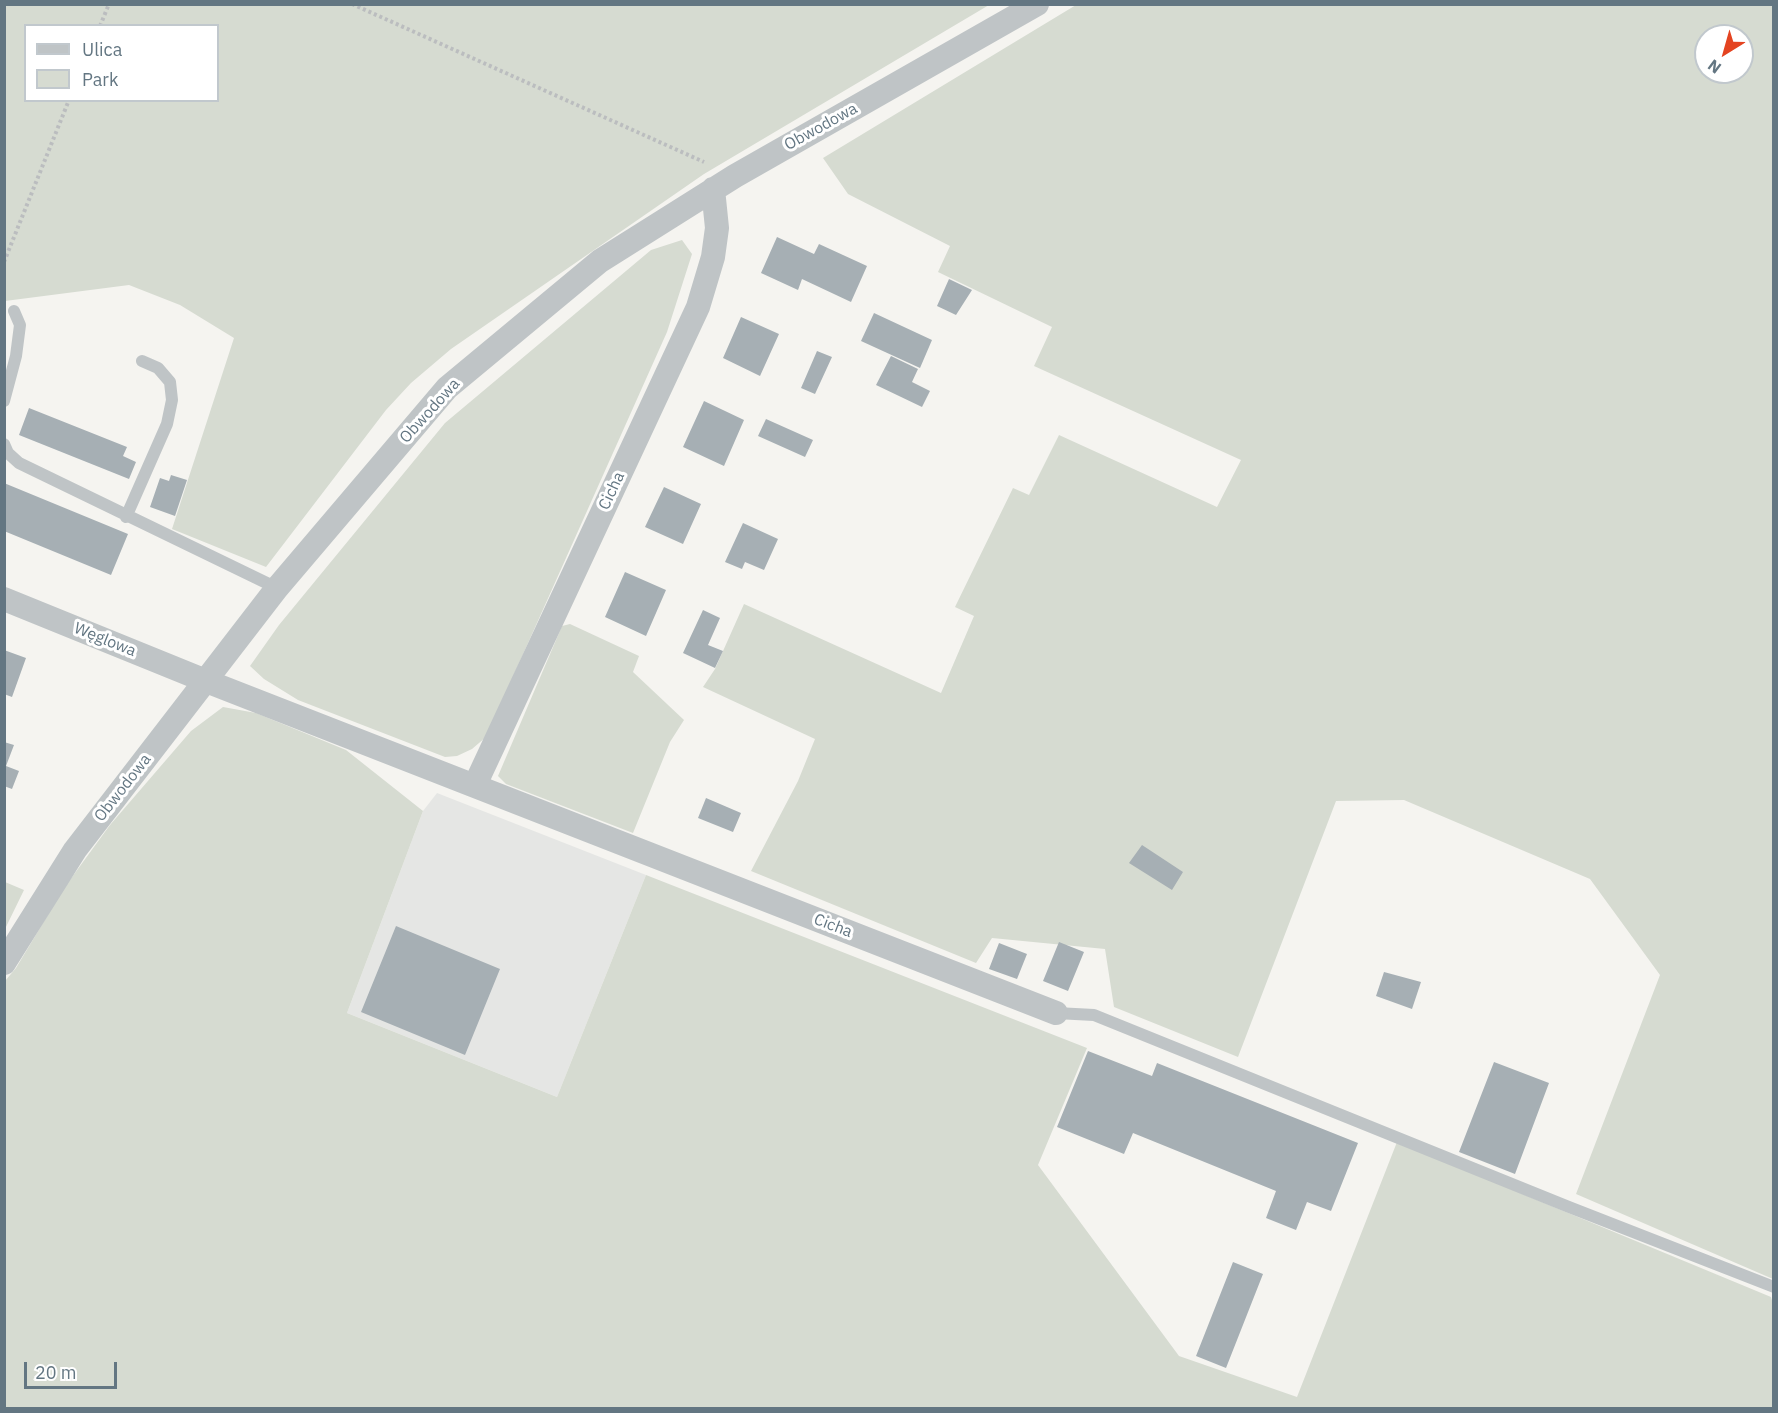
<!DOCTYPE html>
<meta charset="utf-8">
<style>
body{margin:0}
#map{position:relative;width:1778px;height:1413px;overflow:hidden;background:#f5f4f0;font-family:"IBM Plex Sans",sans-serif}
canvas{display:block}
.frame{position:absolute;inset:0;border:6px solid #637682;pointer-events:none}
.legend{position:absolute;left:24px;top:24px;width:195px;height:78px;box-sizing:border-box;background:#fff;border:2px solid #c1c8cd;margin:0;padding:8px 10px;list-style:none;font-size:18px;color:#637682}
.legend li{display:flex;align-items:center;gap:12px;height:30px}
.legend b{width:30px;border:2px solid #c1c8cd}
.north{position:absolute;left:1694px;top:24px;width:60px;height:60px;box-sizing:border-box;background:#fff;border:2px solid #c1c8cd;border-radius:50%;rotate:217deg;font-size:16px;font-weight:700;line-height:24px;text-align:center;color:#637682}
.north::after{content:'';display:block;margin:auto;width:21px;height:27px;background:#e44421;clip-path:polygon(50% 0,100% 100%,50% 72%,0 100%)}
.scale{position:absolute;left:24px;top:1362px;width:93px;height:27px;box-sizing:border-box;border:3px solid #637682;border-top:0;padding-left:8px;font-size:18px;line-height:21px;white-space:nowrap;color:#637682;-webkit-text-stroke:4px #fff;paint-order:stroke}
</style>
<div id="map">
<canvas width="1778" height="1413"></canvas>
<div class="frame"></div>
<ul class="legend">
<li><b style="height:8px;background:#bfc4c6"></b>Ulica</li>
<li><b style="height:16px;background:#d6dbd1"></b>Park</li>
</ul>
<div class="north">N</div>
<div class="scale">20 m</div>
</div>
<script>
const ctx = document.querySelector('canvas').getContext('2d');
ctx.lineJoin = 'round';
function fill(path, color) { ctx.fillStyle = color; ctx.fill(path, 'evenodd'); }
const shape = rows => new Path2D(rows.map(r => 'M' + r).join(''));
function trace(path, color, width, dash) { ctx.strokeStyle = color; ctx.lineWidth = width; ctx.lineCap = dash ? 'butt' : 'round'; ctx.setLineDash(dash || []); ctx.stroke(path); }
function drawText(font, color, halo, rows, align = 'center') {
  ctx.font = font + ' "IBM Plex Sans",sans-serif'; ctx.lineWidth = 6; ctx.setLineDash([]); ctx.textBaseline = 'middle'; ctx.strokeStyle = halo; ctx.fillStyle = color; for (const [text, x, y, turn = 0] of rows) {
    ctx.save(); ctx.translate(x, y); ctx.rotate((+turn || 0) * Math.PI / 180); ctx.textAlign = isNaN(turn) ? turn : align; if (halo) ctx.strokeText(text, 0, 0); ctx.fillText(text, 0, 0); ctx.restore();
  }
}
fill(shape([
 [437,793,646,875,557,1097,347,1013,423,811]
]), '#e5e6e4');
fill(shape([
 [4,5,5,4,989,5,704,174,451,349,411,383,386,410,266,567,172,529,234,338,180,305,129,285,5,301],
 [26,26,218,26,218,100,26,100],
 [1076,5,1773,5,1773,1279,1576,1194,1660,975,1590,879,1404,800,1336,801,1238,1057,1114,1007,1105,949,992,938,976,963,751,871,798,781,815,739,703,687,715,669,744,604,941,693,974,616,955,607,1013,488,1029,495,1059,435,1217,507,1241,460,1034,366,1052,327,938,272,950,246,848,194,823,158],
 [1706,36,1742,36,1742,72,1706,72],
 [682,240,692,254,667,332,486,737,472,749,457,756,445,757,298,700,264,679,250,666,279,625,445,423,651,250],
 [570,624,639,656,633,672,684,720,670,742,633,833,506,784,498,776,562,626],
 [223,707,256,713,346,750,423,811,347,1013,557,1097,646,875,1087,1048,1038,1165,1179,1356,1297,1397,1397,1142,1771,1297,1773,1304,1773,1408,5,1408,5,981,16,968,64,888,110,825,191,731],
 [5,882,24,890,5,929]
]), '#d6dbd1');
fill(shape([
 [777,237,814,254,819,244,867,266,851,302,802,279,798,290,761,273],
 [949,279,972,290,956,315,937,306],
 [874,313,932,340,920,368,861,341],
 [741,317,779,334,760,376,723,358],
 [817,351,832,357,815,394,801,388],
 [891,356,918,369,912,382,930,391,922,407,876,385],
 [704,401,744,420,724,466,683,447],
 [29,408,127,447,123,456,136,462,129,479,19,435],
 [766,419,813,440,805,457,758,436],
 [171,475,187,480,175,516,150,507,160,478,169,481],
 [4,483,128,534,111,575,4,531],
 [664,487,701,504,683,544,645,527],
 [743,523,778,539,764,570,745,562,742,569,725,562],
 [625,572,666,590,646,636,605,617],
 [703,610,720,618,708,645,723,651,715,668,683,653],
 [4,650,26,658,12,697,4,694],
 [4,742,14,745,6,766,19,771,12,789,4,786],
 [706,798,741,813,733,832,698,818],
 [1142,845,1183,872,1172,890,1129,863],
 [396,926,500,969,465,1055,361,1012],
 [1059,942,1084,952,1068,991,1043,981],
 [999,943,1027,954,1017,979,989,969],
 [1384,972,1421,982,1412,1009,1376,996],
 [1088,1051,1152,1076,1157,1063,1358,1143,1331,1211,1307,1202,1296,1230,1266,1218,1276,1191,1133,1133,1124,1154,1057,1127],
 [1494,1062,1549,1083,1515,1174,1459,1152],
 [1233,1262,1263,1274,1226,1368,1196,1356]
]), '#a6afb4');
trace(shape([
 [352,4,704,162],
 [100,26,109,4],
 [4,262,69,100]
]), '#bbbdbf', 4, [3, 3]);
trace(shape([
 [4,401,16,356,20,325,14,311],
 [4,444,8,453,19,463,277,588],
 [126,517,167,424,172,400,170,382,158,368,142,361],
 [1056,1013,1094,1015,1569,1207,1774,1287]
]), '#bfc4c6', 12);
trace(shape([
 [4,599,206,681,1056,1013],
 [475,785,698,307,713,257,717,228,713,189],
 [4,963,75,850,277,588,447,388,600,261,735,176,1037,4]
]), '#bfc4c6', 24);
drawText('16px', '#637682', '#fff', [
 ["Obwodowa",821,127,-29],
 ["Obwodowa",430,411,-48],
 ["Cicha",612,491,-65],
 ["Węglowa",105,640,22],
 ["Obwodowa",123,788,-52],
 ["Cicha",833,926,21]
]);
</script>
